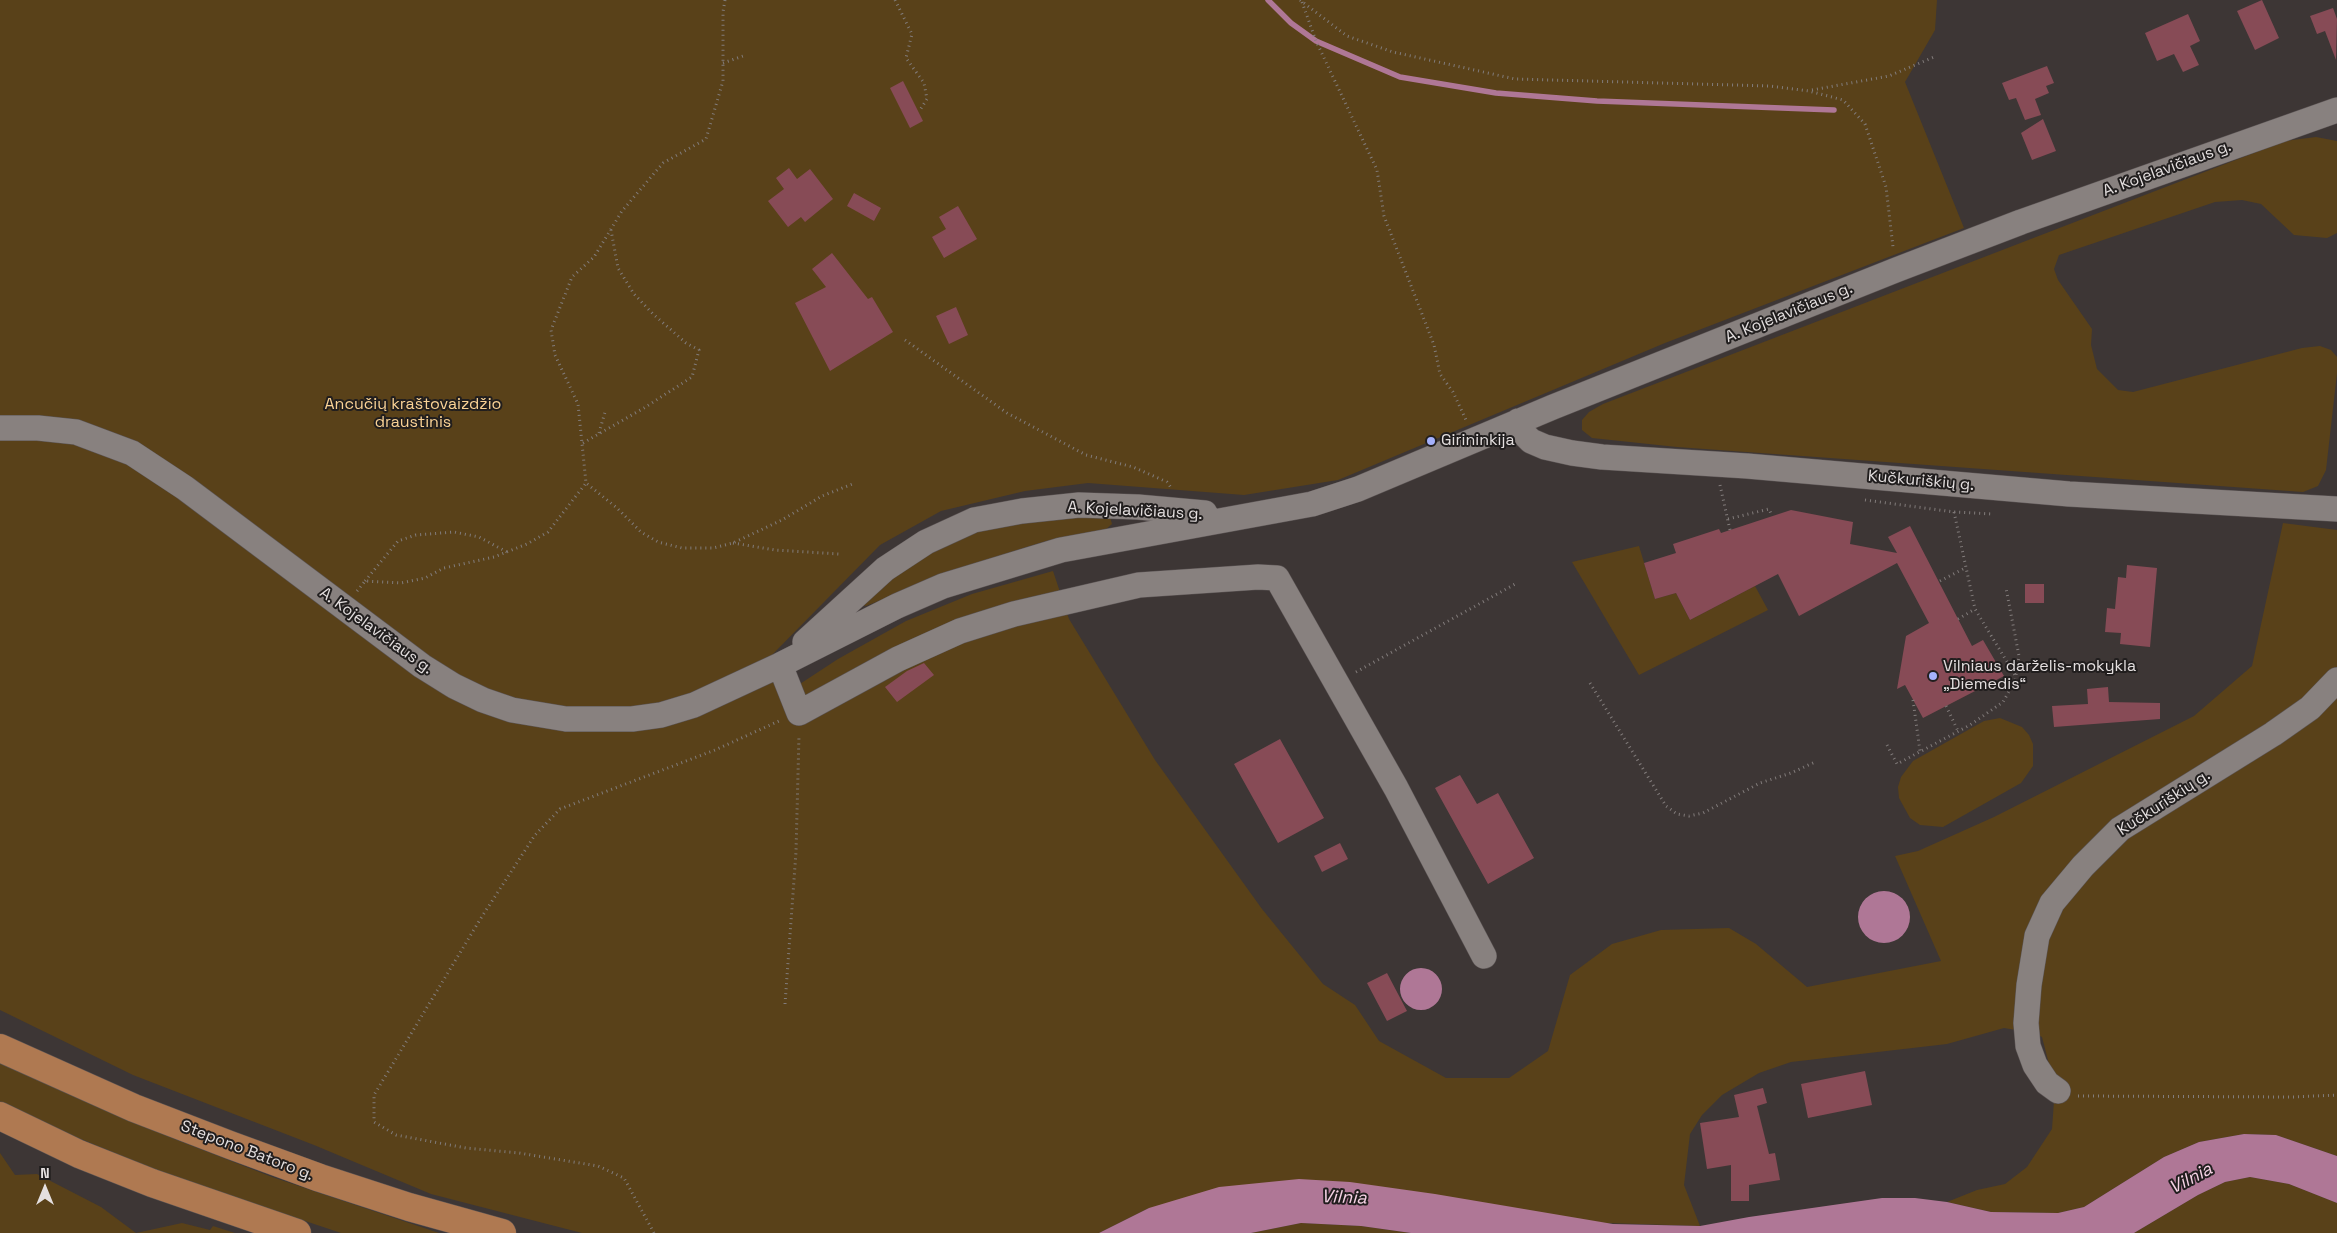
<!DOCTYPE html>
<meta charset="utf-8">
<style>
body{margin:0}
#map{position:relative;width:2337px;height:1233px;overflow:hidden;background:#3d3635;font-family:"Space Grotesk",sans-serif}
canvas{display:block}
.north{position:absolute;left:20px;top:1163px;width:50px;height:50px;-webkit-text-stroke:4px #211e1e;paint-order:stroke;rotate:0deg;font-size:14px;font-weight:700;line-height:20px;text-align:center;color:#e4dfdf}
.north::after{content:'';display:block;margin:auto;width:18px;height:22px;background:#e4dfdf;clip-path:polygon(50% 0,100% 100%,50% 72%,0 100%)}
</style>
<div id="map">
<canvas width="2337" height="1233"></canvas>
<div class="north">N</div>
</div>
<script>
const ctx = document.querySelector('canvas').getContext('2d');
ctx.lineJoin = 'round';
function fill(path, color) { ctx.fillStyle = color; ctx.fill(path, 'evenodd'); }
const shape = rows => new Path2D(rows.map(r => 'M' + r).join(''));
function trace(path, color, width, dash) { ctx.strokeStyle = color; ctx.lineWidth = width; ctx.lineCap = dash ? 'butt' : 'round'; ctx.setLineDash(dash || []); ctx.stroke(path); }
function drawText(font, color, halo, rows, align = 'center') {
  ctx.font = font + ' "Space Grotesk",sans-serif'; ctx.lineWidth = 4; ctx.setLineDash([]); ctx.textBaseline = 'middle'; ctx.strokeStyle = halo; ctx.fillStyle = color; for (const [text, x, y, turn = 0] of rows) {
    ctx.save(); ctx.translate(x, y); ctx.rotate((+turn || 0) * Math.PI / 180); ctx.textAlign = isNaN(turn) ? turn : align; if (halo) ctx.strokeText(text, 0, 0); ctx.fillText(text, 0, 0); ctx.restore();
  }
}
fill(shape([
 [0,0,1937,0,1935,30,1905,82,1964,228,1665,343,1338,480,1244,495,1088,483,1025,491,941,511,880,545,770,657,780,697,838,659,906,621,972,594,1053,571,1069,619,1155,760,1262,909,1323,984,1355,1005,1379,1041,1446,1078,1509,1078,1548,1051,1570,975,1612,944,1661,930,1729,928,1756,944,1807,987,1941,961,1895,856,1918,851,1994,817,2194,716,2252,666,2283,523,2337,530,2337,1156,2276,1135,2244,1134,2199,1142,2164,1157,2084,1207,2058,1213,1991,1212,1947,1202,1977,1190,2005,1184,2027,1167,2052,1129,2055,1087,2042,1037,2034,1033,2004,1028,1947,1044,1791,1062,1759,1073,1722,1095,1702,1115,1690,1134,1684,1185,1700,1226,1149,1208,1099,1233,582,1233,431,1194,314,1145,133,1075,0,1010],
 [2316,137,2337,141,2337,233,2327,238,2294,235,2261,204,2242,200,2215,202,2059,255,2054,269,2058,280,2092,329,2091,345,2097,369,2118,390,2133,392,2302,348,2320,346,2331,350,2337,357,2337,373,2326,470,2318,486,2303,492,1677,447,1592,438,1582,430,1582,420,1589,412,1603,404,2285,141],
 [1034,517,1110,517,1112,524,1105,530,1046,541,963,567,866,606,862,605,863,598,948,541,992,526],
 [1639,546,1655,599,1676,593,1690,620,1755,586,1768,610,1639,675,1572,562],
 [2000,718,2022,727,2029,735,2033,744,2033,766,2021,783,1943,827,1920,825,1910,818,1899,798,1898,787,1901,777,1913,761,1984,721],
 [0,1062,167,1136,272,1177,439,1233,341,1233,165,1174,52,1127,0,1102],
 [0,1153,15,1175,37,1174,101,1207,136,1233,182,1223,210,1230,213,1226,235,1233,0,1233],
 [2250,1177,2289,1184,2337,1203,2337,1233,2134,1233,2198,1195,2225,1182],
 [1301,1223,1361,1226,1411,1233,1251,1233]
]), '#594119');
fill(shape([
 '1858 917a26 26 0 1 1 52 0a26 26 0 1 1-52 0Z',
 '1400 989a21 21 0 1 1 42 0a21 21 0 1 1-42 0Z',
 [2244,1134,2276,1135,2337,1156,2337,1203,2289,1184,2250,1177,2225,1182,2198,1195,2134,1233,1411,1233,1361,1226,1301,1223,1251,1233,1099,1233,1149,1208,1219,1187,1299,1179,1350,1182,1435,1194,1613,1224,1700,1226,1749,1217,1882,1198,1915,1198,1947,1202,1991,1212,2058,1213,2084,1207,2164,1157,2199,1142]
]), '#af7796');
trace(shape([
 [1268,0,1291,23,1316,41,1400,77,1496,93,1597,101,1834,110]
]), '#af7796', 5.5);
fill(shape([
 [2262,0,2279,38,2255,50,2237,11],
 [2333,8,2337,19,2336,60,2325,31,2317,34,2310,16],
 [2188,14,2200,41,2190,46,2199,65,2183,72,2174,54,2157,61,2145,33],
 [2047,66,2054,83,2046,86,2049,93,2035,99,2041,115,2025,120,2016,98,2009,100,2002,83],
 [903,81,923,121,910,128,890,88],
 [2043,119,2056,151,2032,160,2021,133],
 [789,168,797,179,810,169,833,199,805,222,801,217,788,227,768,201,784,189,776,178],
 [854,193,881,208,874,221,847,206],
 [958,206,977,239,944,258,932,237,946,229,939,217],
 [832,253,868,299,872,297,893,332,830,371,795,303,826,287,812,269],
 [956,307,968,335,949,344,936,316],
 [1791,510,1853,522,1850,544,1897,553,1888,537,1910,526,1972,646,1983,640,2004,676,1923,718,1905,685,1897,689,1906,636,1929,623,1897,563,1799,616,1778,574,1690,620,1676,593,1655,599,1644,563,1676,553,1673,544,1719,529,1721,533],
 [2127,565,2157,568,2150,647,2120,644,2121,633,2105,632,2107,608,2115,609,2118,577,2126,578],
 [2025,584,2044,584,2044,603,2025,603],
 [924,663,934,675,897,702,885,687,907,671],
 [2108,687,2109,702,2160,703,2160,719,2054,727,2052,706,2088,704,2087,689],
 [1280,739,1324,818,1278,843,1234,764],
 [1460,775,1477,804,1498,793,1534,858,1488,884,1435,788],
 [1340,843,1348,859,1322,872,1314,856],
 [1387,973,1407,1011,1387,1021,1367,983],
 [1865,1071,1872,1105,1808,1118,1801,1084],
 [1763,1088,1767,1103,1757,1106,1769,1154,1775,1153,1780,1180,1749,1185,1749,1201,1731,1201,1731,1165,1707,1169,1700,1123,1739,1117,1734,1095]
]), '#874b56');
const minor = shape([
 [1518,421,1524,434,1531,441,1545,447,1572,453,1602,457,1747,466,2069,494,2337,509],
 [0,428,38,428,76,432,132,453,185,488,422,666,454,686,483,700,512,710,566,719,632,719,661,715,694,705,780,665,897,606,943,586,1061,550,1312,504,1358,489,1553,407,1896,270,2021,222,2337,110],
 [805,642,885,569,926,542,974,520,1022,511,1079,505,1138,507,1205,513],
 [780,665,799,713,898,659,960,631,1014,614,1139,585,1258,577,1277,578,1396,788,1484,956],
 [2058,1091,2047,1083,2035,1065,2028,1046,2026,1023,2029,985,2037,936,2052,903,2083,866,2120,829,2273,734,2310,708,2337,680]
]);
const major = shape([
 [0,1048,134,1108,230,1145,320,1178,409,1207,502,1233],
 [0,1116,79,1154,152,1183,297,1233]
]);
trace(minor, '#5a5353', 26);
trace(major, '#5a5353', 29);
trace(shape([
 [725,0,723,12,723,81,706,139,663,163,622,211,594,257,572,277,551,330,555,355,578,404,586,483,617,508,641,532,658,542,682,548,713,548,733,543,782,520,822,496,855,483],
 [895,0,912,34,906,58,924,83,927,99,920,110],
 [1300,0,1347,36,1393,52,1515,79,1770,86,1809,91,1843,100,1865,124,1886,187,1893,247],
 [1302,2,1316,41,1377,170,1384,216,1434,345,1440,374,1453,392,1466,420],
 [723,63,746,55],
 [1812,90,1889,76,1934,57],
 [905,340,1007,413,1086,455,1133,467,1167,482,1172,489],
 [599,433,605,412],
 [583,443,644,408,692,377,699,350,686,343,653,314,634,294,618,268,611,230],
 [1720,485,1730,530],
 [1865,500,1954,512,1992,514],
 [1954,512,1975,609,2015,675],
 [1728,519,1769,509,1772,516],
 [733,543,775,550,839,554],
 [365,581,398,541,416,535,454,532,479,537,507,552],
 [1940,581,1965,568],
 [357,591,365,581,401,583,425,578,444,568,494,557,527,544,548,532,586,483],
 [1958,619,1975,609],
 [1356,672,1517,583],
 [1590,683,1666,806,1677,814,1689,816,1703,813,1760,783,1791,773,1815,762],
 [1913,700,1920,751],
 [1946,706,1958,731],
 [1887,745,1897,764,1970,725,2003,702,2015,681,2019,656,2006,588],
 [785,1004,796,852,799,735],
 [2078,1096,2294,1097,2337,1095],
 [654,1233,624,1178,598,1166,519,1153,466,1148,396,1135,374,1122,374,1095,481,918,535,835,560,809,715,750,779,721]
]), '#827c7b', 3, [1, 4]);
trace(minor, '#88817f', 25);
trace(major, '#af7951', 28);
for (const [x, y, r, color] of [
 [1431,441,5,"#a5b1fc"],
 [1933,676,5,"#a5b1fc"]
]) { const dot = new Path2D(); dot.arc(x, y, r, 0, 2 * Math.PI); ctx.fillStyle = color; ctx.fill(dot); trace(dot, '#211e1e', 2); }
drawText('16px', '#e4dfdf', '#211e1e', [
 ["A. Kojelavičiaus g.",2167,169,-20],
 ["A. Kojelavičiaus g.",1789,313,-22],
 ["Kučkuriškių g.",1921,481,5],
 ["A. Kojelavičiaus g.",1135,511,3],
 ["A. Kojelavičiaus g.",376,631,36],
 ["Kučkuriškių g.",2164,803,-33],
 ["Stepono Batoro g.",247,1151,21]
]);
drawText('16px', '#fad295', '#211e1e', [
 ["Ancučių kraštovaizdžio",413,405],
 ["draustinis",413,423]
]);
drawText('16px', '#e4dfdf', '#211e1e', [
 ["Girininkija",1441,441],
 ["Vilniaus darželis-mokykla",1943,667],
 ["„Diemedis“",1943,685]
], 'left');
drawText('italic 18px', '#f6d3e5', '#211e1e', [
 ["Vilnia",2191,1179,-28],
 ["Vilnia",1344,1198,2]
]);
</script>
